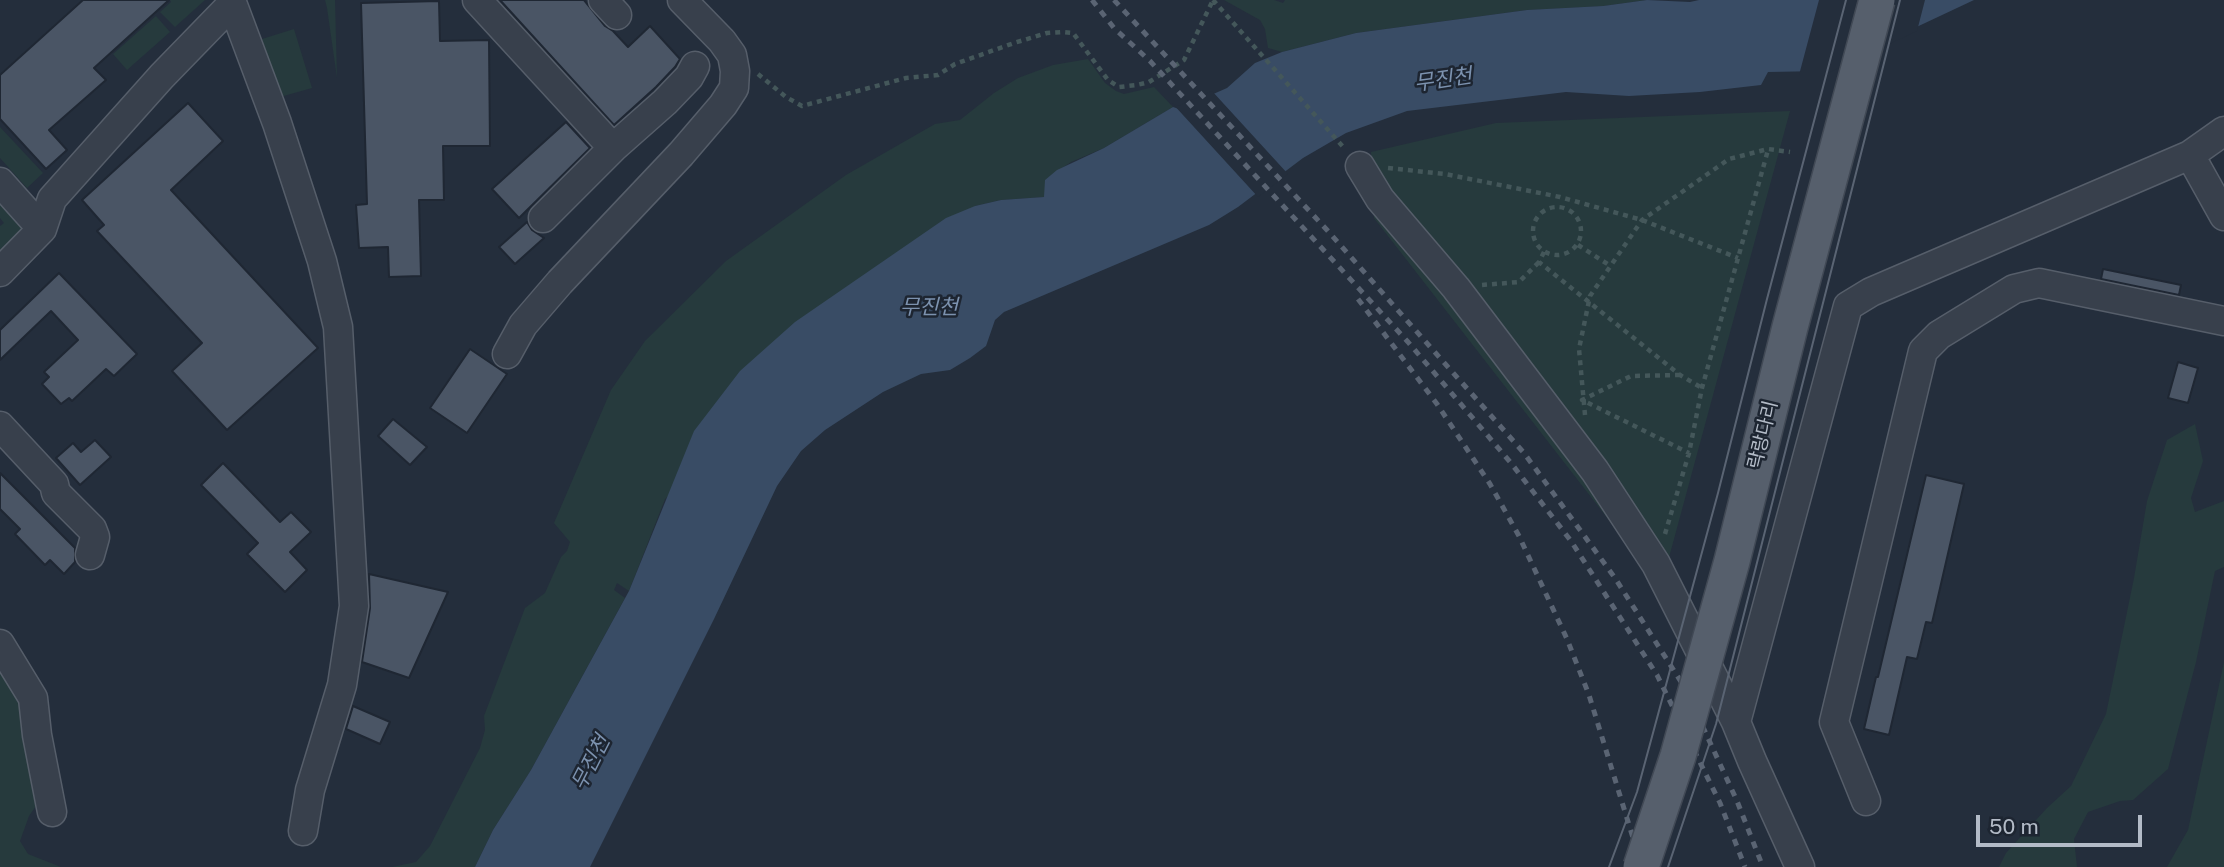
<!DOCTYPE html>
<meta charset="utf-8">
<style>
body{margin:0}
#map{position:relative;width:2224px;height:867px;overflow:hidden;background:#242e3c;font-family:"Public Sans",sans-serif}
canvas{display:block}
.scale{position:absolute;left:1976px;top:815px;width:166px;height:32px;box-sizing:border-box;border:4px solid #b3bbc7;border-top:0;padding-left:9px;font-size:21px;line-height:24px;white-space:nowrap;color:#b3bbc7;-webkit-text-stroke:5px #1d2531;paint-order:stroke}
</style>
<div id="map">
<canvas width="2224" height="867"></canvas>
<div class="scale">50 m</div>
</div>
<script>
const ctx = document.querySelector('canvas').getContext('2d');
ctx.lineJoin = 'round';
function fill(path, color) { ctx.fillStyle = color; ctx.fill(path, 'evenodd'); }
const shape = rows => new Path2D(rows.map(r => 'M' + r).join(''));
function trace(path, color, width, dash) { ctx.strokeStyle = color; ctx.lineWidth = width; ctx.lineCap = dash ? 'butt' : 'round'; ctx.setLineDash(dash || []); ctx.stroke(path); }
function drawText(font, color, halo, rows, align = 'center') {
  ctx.font = font + ' "Public Sans","Noto Sans KR",sans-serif'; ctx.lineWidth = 5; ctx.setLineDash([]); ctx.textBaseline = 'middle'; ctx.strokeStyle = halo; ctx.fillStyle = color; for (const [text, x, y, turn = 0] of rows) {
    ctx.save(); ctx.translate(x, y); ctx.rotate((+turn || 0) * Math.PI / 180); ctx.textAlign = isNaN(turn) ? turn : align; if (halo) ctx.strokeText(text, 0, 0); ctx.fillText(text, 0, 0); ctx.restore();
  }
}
fill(shape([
 [170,0,205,0,175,27,160,12,171,2],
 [325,0,335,0,337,78,327,8],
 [1224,0,1274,0,1283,3,1285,0,1647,0,1603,6,1527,10,1356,33,1282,52,1268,48,1265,29,1260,20],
 [156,16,170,32,127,70,113,54],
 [294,29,312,88,280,97,262,39],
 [1088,59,1105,83,1116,91,1124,94,1154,87,1173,107,1104,148,1071,162,1045,180,1045,197,1001,200,975,206,665,499,629,591,617,583,614,590,625,598,531,770,493,830,475,867,392,867,416,862,430,846,480,748,485,730,484,716,525,608,545,593,561,557,567,551,570,542,554,523,611,390,645,341,726,261,846,175,935,124,960,120,994,93,1018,78,1053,65],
 [1790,111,1661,587,1374,218,1371,152,1496,123],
 [0,127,43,173,27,188,0,158],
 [0,201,20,219,23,229,0,255,0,226,4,223,0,218],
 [2195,424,2203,461,2191,498,2195,512,2224,501,2224,567,2215,571,2196,662,2168,769,2133,800,2120,801,2088,812,2074,839,2077,867,1999,867,2006,853,2047,808,2071,786,2106,714,2134,578,2147,501,2167,440],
 [0,658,17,687,38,803,29,816,20,841,28,854,61,867,0,867],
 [2224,662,2224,867,2167,867,2188,830]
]), '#263a3d');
fill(shape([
 [1647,0,1690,2,1699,0,1974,0,1823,71,1768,72,1761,85,1700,92,1629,96,1566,92,1407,111,1346,133,1303,158,1238,207,1209,225,1004,312,995,320,986,346,970,358,950,370,921,374,883,392,825,430,801,451,777,486,714,619,590,867,475,867,493,830,531,770,629,591,694,431,740,371,795,322,946,218,975,206,1001,200,1044,197,1045,180,1057,170,1104,148,1173,107,1179,109,1227,88,1255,63,1282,52,1356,33,1527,10,1603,6]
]), '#394c65');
fill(shape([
 [1819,0,1925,0,1917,31,1824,75,1799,75],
 [1212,91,1288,174,1258,197,1172,103,1178,106]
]), '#242e3c');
const building = shape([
 [83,0,169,0,94,68,106,80,49,130,67,150,46,169,0,119,0,75,83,0],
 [500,0,584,0,605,26,613,31,628,47,650,26,680,59,675,67,656,87,614,125,500,0],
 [439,1,440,41,489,40,490,146,443,146,444,200,419,200,421,276,389,277,388,247,359,248,356,205,367,204,361,3,439,1],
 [188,103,223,141,171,190,318,348,227,430,172,371,202,343,97,231,104,225,82,200,188,103],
 [566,122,590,148,519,218,492,189,566,122],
 [527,222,532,230,544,238,515,264,499,247,527,222],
 [2103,269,2181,285,2179,295,2101,279,2103,269],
 [59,273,137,354,114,376,106,369,72,401,69,398,61,404,42,384,49,377,44,372,78,340,51,311,0,360,0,330,59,273],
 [470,349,507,374,467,433,430,408,470,349],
 [2178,362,2198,368,2188,403,2168,398,2178,362],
 [393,419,427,447,410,465,378,436,393,419],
 [95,440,111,457,80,485,56,458,73,443,81,452,95,440],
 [223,463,280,522,291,512,311,532,290,552,307,570,285,592,247,554,258,543,201,485,223,463],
 [0,473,75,548,75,562,64,574,50,560,45,565,15,534,20,529,0,509,0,473],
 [1926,475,1964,484,1932,623,1926,622,1917,659,1907,657,1889,735,1864,729,1876,677,1878,677,1926,475],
 [369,574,448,592,409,678,362,662,370,608,369,574],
 [353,706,390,722,380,744,346,729,353,706]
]);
fill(building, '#4a5565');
trace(building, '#1f2733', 2);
const minor = shape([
 [231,0,277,123,322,261,338,327,354,606,342,685,310,790,303,831],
 [477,0,613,148],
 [603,0,617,15],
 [2190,155,2224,216],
 [1360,166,1380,199,1456,288,1595,471,1656,564,1736,722,1752,761,1800,867],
 [0,182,42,229],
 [543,218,613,148,665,102,689,77,695,66],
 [0,272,42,229,52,199,162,76,232,4],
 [507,354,523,325,560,282,681,154,723,105,734,88,735,71,732,55,722,41,682,0],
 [0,426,54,484,56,493,92,529,95,537,90,555],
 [0,644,33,698,37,735,52,812],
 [1736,722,1848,306,1871,292,2190,155,2224,131],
 [1866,801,1834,722,1923,351,1939,335,2014,289,2039,283,2224,321]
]);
trace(minor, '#565e6a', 31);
trace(shape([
 [1213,0,1345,149],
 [758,74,786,97,802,106,906,78,938,75,955,64,1014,43,1047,33,1063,32,1073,33,1108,80,1119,87,1137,85,1149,82,1184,60,1213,0],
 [1388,168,1445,174,1560,197,1642,220,1738,258],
 '1533 231a24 24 0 1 1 48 0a24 24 0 1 1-48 0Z',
 [1578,245,1609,265],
 [1544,252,1539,262,1680,375,1702,388],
 [1482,285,1519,282,1539,262],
 [1680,375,1631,376,1582,400,1689,453],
 [1585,415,1579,349,1590,296,1642,220,1729,159,1768,149,1790,152],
 [1665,534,1689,453,1702,388,1768,150]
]), '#44575a', 4.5, [5, 5]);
trace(minor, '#38404c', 28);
trace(shape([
 [1609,867,1637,792,1718,493,1767,299,1846,0],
 [1668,867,1716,724,1900,0]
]), '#5a6473', 2);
trace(shape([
 [1092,0,1114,28,1150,61,1408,342,1511,463,1571,541,1657,675,1720,803,1745,867],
 [1114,0,1327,230,1524,453,1615,578,1685,688,1737,801,1763,867],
 [1358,299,1437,404,1490,484,1519,536,1567,639,1589,695,1642,867]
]), '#5a6473', 5, [7, 7]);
const majorBridge = shape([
 [1641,867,1678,756,1732,561,1790,327,1877,0]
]);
trace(majorBridge, '#414955', 38, []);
trace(majorBridge, '#565f6c', 35);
drawText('19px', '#b3bbc7', '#1d2531', [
 ["락랑다리",1763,435,-76]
]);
drawText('italic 21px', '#7c92af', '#1d2531', [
 ["무진천",1443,80,-8],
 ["무진천",929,308],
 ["무진천",591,763,-63]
]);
</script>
